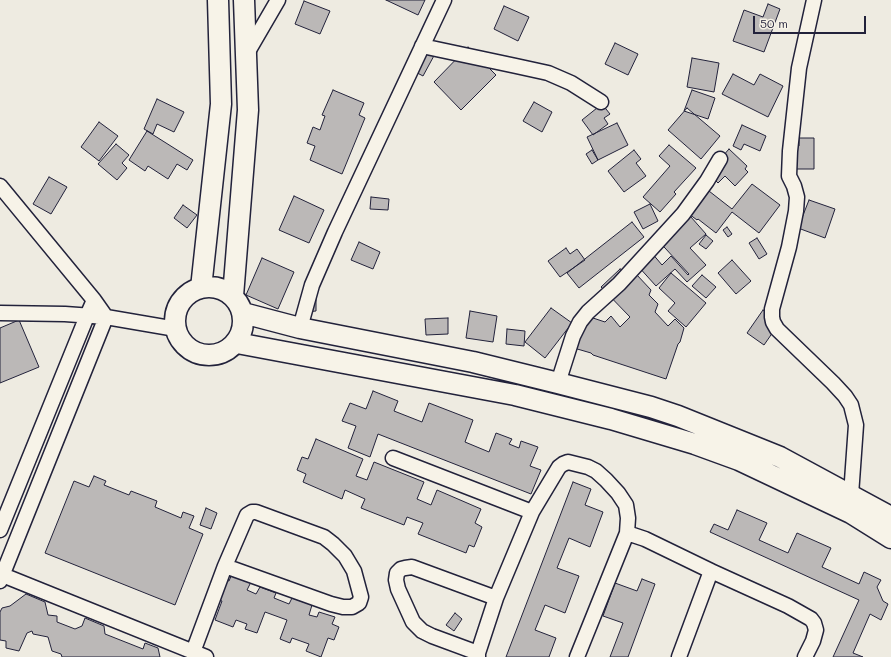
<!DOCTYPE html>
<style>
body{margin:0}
#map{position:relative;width:891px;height:657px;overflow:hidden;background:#eeebe1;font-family:Mali,sans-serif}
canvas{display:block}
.scale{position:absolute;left:753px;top:16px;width:113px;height:18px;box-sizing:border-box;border:2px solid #22223b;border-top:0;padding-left:5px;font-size:12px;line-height:14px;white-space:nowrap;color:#22223b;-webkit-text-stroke:3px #f7f3e8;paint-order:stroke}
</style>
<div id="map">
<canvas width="891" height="657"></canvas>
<div class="scale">50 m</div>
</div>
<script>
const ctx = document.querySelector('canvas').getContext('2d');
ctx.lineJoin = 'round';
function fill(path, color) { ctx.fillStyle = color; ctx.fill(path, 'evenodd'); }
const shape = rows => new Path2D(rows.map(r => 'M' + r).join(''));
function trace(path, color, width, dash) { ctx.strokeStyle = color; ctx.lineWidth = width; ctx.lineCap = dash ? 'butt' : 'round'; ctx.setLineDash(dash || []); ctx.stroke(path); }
const building = shape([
 [386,0,425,0,418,15,386,0],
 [304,1,330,11,320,34,295,24,304,1],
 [768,4,780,9,764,52,733,41,744,10,763,17,768,4],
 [504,6,529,17,518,41,494,29,504,6],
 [615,43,638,54,628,75,605,64,615,43],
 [423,45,436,52,423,76,410,69,423,45],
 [468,47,496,75,461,110,434,82,468,47],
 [692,58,719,63,714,92,687,87,692,58],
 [733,74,754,85,760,74,783,86,768,117,722,94,733,74],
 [333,90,364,103,359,115,365,118,342,174,310,160,315,146,307,143,313,127,320,130,325,116,322,115,333,90],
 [692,90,715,98,708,119,684,111,692,90],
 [157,99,184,112,174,132,157,124,153,134,144,129,157,99],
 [534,102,552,112,542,132,523,121,534,102],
 [602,104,610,114,604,118,608,124,593,135,582,120,602,104],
 [687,108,720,136,701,159,668,130,687,108],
 [99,122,118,136,99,161,81,147,99,122],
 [617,123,628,145,598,160,587,137,617,123],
 [742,125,766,136,760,151,744,144,741,150,733,146,742,125],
 [147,131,193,160,187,170,177,164,168,179,148,166,145,171,129,160,147,131],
 [799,138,814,138,814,169,789,169,789,146,799,146,799,138],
 [116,144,129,155,122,163,127,168,117,180,98,164,116,144],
 [669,145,696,168,674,192,676,194,660,212,643,197,670,166,659,156,669,145],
 [729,149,747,166,745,169,748,172,735,186,725,176,718,183,708,173,729,149],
 [592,150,598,160,592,164,586,154,592,150],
 [634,150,641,159,636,163,646,176,624,192,608,171,634,150],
 [49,177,67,187,51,214,33,204,49,177],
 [700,184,732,209,752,184,780,205,759,233,732,212,716,233,698,219,697,220,681,208,700,184],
 [294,196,324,210,309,243,279,230,294,196],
 [371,197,389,199,388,210,370,209,371,197],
 [809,200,835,209,825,238,798,228,809,200],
 [650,204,658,221,643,229,634,212,650,204],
 [183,205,197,215,187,228,174,218,183,205],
 [683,208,706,234,690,248,706,265,687,282,675,269,656,286,637,265,651,252,662,265,671,256,688,275,689,274,653,235,683,208],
 [632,222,644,237,579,288,567,273,632,222],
 [727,227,732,234,728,237,723,230,727,227],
 [706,235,713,241,706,249,699,244,706,235],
 [757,238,767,254,759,259,749,243,757,238],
 [359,242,380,252,373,269,351,260,359,242],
 [566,248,570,254,577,249,585,260,560,277,548,261,566,248],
 [262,258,294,272,278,309,246,295,262,258],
 [732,260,751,281,736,294,718,273,732,260],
 [620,269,636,274,651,290,649,295,658,304,655,312,668,326,675,319,684,328,680,342,678,344,666,379,593,355,591,353,567,346,578,313,605,322,611,316,620,327,630,317,601,287,620,269],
 [671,273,706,303,686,327,668,311,675,303,659,288,671,273],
 [702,275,716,287,706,298,692,286,702,275],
 [316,294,316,311,305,312,316,294],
 [551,308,572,323,545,358,525,342,551,308],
 [763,310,780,322,764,345,747,333,763,310],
 [470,311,497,316,493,342,466,338,470,311],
 [448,318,448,334,426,335,425,319,448,318],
 [19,320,39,367,0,383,0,328,19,320],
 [507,329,525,331,524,346,506,344,507,329],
 [373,391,398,401,394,411,422,422,429,403,473,420,465,442,489,452,496,433,512,439,509,444,519,448,521,441,538,447,530,466,541,470,531,494,378,434,370,457,348,448,356,426,342,421,350,403,366,409,373,391],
 [316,439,363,459,356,476,367,480,374,462,424,482,417,499,431,505,437,490,481,509,475,523,482,527,474,547,469,545,466,553,418,534,423,523,407,517,404,525,361,508,365,499,345,490,342,499,303,482,306,474,297,470,302,457,308,459,316,439],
 [94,476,106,481,104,485,129,495,131,491,157,501,155,507,181,518,183,512,194,516,189,528,203,534,175,605,45,553,74,481,89,487,94,476],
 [573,482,591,489,585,505,603,512,590,547,569,538,557,568,579,576,565,613,545,605,535,630,556,638,549,657,506,657,573,482],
 [206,508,217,513,211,529,200,525,206,508],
 [737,510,767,523,759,540,788,553,797,533,831,548,822,567,859,584,864,572,881,580,877,587,883,601,888,604,881,620,870,614,853,653,863,657,833,657,859,600,710,532,714,524,728,530,737,510],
 [232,574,251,582,247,590,256,594,260,587,276,593,274,598,289,604,292,598,312,605,309,615,317,617,319,612,335,617,332,624,339,627,334,640,328,638,321,657,306,651,309,644,292,638,290,643,280,639,287,620,265,612,257,633,245,629,247,624,236,620,233,627,215,620,222,601,214,598,221,578,229,581,232,574],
 [642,579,655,584,628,657,610,657,623,623,603,616,615,583,637,591,642,579],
 [26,594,45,602,48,615,57,616,57,622,75,629,82,626,85,618,104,626,105,634,143,649,145,643,158,648,160,657,62,657,61,654,52,651,48,637,33,634,32,631,27,633,19,651,6,648,6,641,0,640,0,612,2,608,10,606,26,594],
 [455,613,462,619,454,631,446,625,455,613]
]);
fill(building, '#bbb8b7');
trace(building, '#22223b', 1);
const street = shape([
 [814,0,799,68,790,151,789,176,794,186,797,197,796,211,789,247,772,309,772,317,773,322,777,329,833,383,845,396,851,405,856,425,851,495],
 [422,46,516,66,548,73,571,83,601,102],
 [246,55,278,0],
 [0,186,94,300,106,317,0,581],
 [0,313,65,314,106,317,176,329],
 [300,328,312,285,335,232,444,0],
 [558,383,573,336,580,322,588,312,619,284,683,214,707,181,720,159],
 [393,458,532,512],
 [0,530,87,316,94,300],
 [627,533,645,539,711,571],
 [0,574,206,657],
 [193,652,225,566,247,515,252,512,256,512,324,537,333,544,345,556,354,571,361,597,359,603,352,607,343,607,331,604,225,566],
 [478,653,432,636,422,631,413,622,398,589,396,580,397,573,401,569,405,568,412,567,496,598],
 [478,657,478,653,496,598,532,512,559,467,563,464,568,462,588,467,596,471,606,480,618,493,626,505,628,518,627,533,577,657],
 [679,657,711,571,788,606,811,619,814,623,816,630,813,641,805,657]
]);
const secondary = shape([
 '175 321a34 34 0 1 1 68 0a34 34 0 1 1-68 0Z',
 [201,288,221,104,218,0],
 [233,296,248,110,244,0],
 [243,313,300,328,473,362,558,383,651,407,678,416,780,457,891,517],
 [237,343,515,395,611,419,695,444,739,460,851,513,891,538]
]);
trace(street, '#22223b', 17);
trace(secondary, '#22223b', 23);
trace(street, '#f7f3e8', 14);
trace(secondary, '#f7f3e8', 20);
</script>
